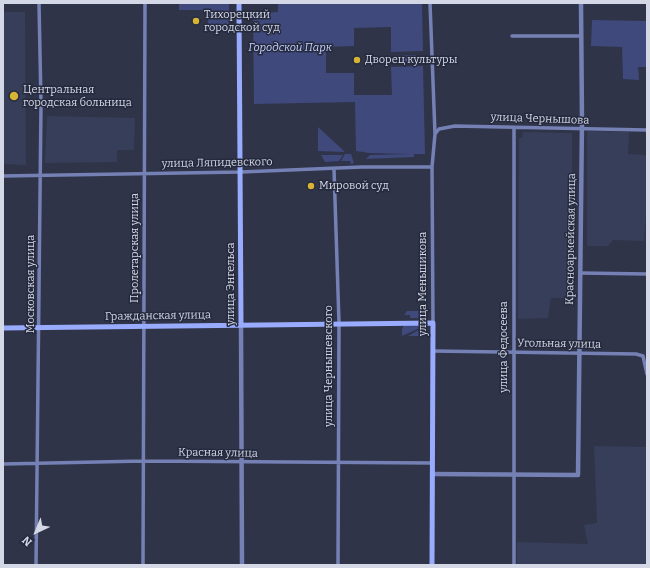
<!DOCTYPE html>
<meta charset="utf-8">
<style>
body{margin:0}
#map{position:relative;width:650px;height:568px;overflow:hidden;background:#2f3449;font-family:Bitter,serif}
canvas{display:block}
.frame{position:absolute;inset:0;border:4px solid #d4d8e6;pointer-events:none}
.north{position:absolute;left:16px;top:512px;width:40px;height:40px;-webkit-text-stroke:3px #252a3e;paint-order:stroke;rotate:224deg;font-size:11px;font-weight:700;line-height:16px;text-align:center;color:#d4d8e6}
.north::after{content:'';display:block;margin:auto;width:14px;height:18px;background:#d4d8e6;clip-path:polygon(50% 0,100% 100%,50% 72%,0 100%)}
</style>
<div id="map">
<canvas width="650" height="568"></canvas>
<div class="frame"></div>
<div class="north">N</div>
</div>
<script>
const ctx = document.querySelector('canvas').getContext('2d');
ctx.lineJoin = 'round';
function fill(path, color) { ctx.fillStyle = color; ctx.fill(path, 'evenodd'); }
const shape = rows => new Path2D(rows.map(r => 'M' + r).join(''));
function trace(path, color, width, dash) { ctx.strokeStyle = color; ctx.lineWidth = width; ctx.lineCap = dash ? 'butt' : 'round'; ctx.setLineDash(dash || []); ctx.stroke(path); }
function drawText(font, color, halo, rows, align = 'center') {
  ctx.font = font + ' Bitter,serif'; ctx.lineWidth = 3; ctx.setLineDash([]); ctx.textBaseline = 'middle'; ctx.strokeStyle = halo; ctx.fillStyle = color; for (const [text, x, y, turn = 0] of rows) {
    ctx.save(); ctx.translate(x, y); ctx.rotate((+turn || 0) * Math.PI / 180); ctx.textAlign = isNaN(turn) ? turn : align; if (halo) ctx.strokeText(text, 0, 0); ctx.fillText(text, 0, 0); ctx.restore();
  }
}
fill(shape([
 [3,12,25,12,26,165,3,164],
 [47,116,135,118,134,150,117,150,117,162,45,163],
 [587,131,629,132,628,154,646,155,647,151,647,200,644,241,613,240,608,246,587,246],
 [523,132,572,133,572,298,551,298,548,318,518,319,519,138,522,138],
 [594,446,647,447,647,565,517,565,517,542,588,544,584,525,597,523]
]), '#373e59');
fill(shape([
 [179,3,229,3,229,29,208,29,208,10,179,10],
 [278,3,422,4,423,51,391,52,391,27,354,28,354,46,326,47,326,73,354,73,354,95,392,95,391,67,423,66,425,154,414,154,414,157,366,159,370,155,410,154,370,153,356,151,355,102,254,104,253,13,278,12],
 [592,20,647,21,647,67,638,67,639,80,623,79,622,47,591,46],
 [318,127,345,152,318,151],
 [345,154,351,154,354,163,351,164,350,161,341,161],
 [321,155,343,155,339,161,325,162],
 [407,311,423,311,423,318,410,318,410,315,404,315],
 [404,325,418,325,422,327,402,336,402,329],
 [422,328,425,329,425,336,408,336]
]), '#3f497b');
fill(shape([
 [416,55,416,61,395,62,395,56]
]), '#4c59a2');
trace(shape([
 [430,3,435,134,432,167,433,323],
 [512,36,581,36],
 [514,128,514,565],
 [435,134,439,129,455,126,647,130],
 [334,169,339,323,338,565],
 [3,176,241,172,362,167,432,167],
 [580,273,647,274],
 [433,351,636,354,643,356,647,374],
 [3,464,144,461,432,463],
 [36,565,41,104,39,3],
 [143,565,145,3]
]), '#7581b4', 3.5);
trace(shape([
 [241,325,242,565],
 [432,474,578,475,582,121,581,3]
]), '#7581b4', 4.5);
trace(shape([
 [239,3,241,325],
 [3,328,433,323,432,565]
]), '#98abfd', 5);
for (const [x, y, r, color] of [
 [196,21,4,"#d7b434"],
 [357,60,4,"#d7b434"],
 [14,96,5,"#d7b434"],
 [311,186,4,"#d7b434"]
]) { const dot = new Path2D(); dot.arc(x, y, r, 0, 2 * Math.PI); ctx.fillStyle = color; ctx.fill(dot); trace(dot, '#252a3e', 1.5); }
drawText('11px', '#d4d8e6', '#252a3e', [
 ["Тихорецкий",204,15],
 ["городской суд",204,28],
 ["Дворец культуры",365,60],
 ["Центральная",23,90],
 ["городская больница",23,103],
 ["Мировой суд",319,186]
], 'left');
drawText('italic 11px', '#c7d2fb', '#252a3e', [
 ["Городской Парк",290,48]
]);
drawText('11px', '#d4d8e6', '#252a3e', [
 ["улица Чернышова",540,119,2],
 ["улица Ляпидевского",217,163,-1],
 ["Красноармейская улица",571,239,-89],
 ["Пролетарская улица",135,248,-90],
 ["Московская улица",31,284,-90],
 ["улица Энгельса",231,284,-90],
 ["улица Меньшикова",423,284,-90],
 ["Гражданская улица",158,316,-1],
 ["Угольная улица",559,344,1],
 ["улица Федосеева",504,347,-90],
 ["улица Чернышевского",329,366,-90],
 ["Красная улица",218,453,1]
]);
</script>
